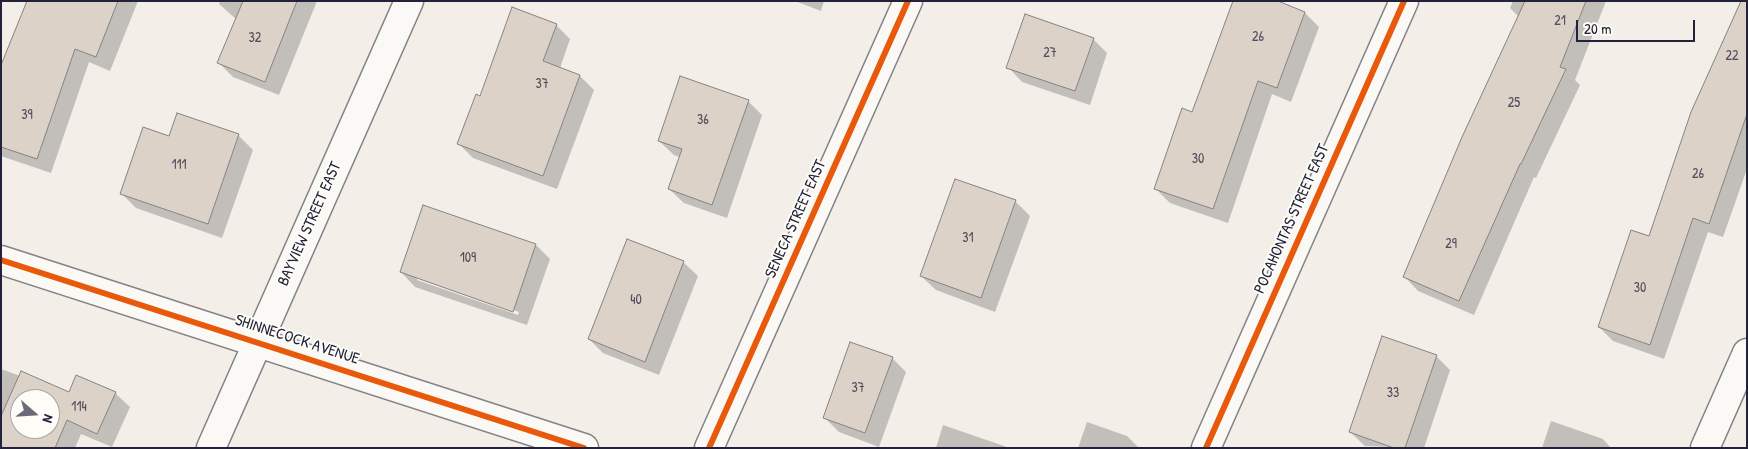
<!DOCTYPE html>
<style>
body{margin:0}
#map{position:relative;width:1748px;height:449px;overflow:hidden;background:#f3eee8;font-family:"Patrick Hand",sans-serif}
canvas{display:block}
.frame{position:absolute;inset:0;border:2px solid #22223b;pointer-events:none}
.north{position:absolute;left:10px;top:389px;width:50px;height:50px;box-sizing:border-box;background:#fdfcf7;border:1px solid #a5a5ac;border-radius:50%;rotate:109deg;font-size:14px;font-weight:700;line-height:20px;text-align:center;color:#22223b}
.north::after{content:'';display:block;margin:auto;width:18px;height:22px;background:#6b6978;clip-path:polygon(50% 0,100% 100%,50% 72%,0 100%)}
.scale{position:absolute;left:1576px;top:20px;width:119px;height:22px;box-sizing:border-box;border:2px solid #22223b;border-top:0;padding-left:6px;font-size:15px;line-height:18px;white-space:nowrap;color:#22223b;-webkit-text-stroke:4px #fdfcf7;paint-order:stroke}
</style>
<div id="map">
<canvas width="1748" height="449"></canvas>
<div class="frame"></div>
<div class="north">N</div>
<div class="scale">20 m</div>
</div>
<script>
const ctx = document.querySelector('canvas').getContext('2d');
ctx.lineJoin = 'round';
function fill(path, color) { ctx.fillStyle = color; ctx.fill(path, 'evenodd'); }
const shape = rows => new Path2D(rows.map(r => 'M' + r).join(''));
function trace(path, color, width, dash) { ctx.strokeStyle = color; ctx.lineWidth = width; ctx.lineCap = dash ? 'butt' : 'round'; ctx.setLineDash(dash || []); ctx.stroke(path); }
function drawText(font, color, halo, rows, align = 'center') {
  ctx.font = font + ' "Patrick Hand",sans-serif'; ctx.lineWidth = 4; ctx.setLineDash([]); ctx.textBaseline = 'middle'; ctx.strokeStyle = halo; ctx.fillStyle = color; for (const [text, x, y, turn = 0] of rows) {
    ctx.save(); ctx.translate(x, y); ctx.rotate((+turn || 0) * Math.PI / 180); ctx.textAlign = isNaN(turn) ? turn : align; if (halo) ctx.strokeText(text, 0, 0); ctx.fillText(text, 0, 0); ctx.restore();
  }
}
fill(shape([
 [28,1,138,1,110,71,89,62,51,173,1,156,1,63,3,63],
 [220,1,317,1,279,95,233,77,219,63,237,20,219,4],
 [795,1,824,1,821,11],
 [1513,1,1606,1,1575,80,1580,85,1536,178,1534,177,1474,315,1418,291,1404,276,1519,17,1510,8],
 [1747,1,1747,169,1723,237,1708,232,1664,359,1613,341,1599,327,1649,238],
 [1305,13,1319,27,1291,102,1272,94,1228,223,1170,203,1156,189],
 [556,25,570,39,560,68,580,76,594,90,557,189,473,158,459,144],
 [1093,39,1107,53,1090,105,1022,82,1008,67],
 [748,101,762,115,727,218,684,203,669,189,680,157,674,155,659,141],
 [238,135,253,150,222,238,136,208,122,194,170,138],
 [1015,201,1030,216,995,312,936,290,921,276],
 [536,245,550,259,527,325,415,287,401,272],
 [417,277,519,312,518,315,417,280],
 [683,262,698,276,659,375,603,353,589,339],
 [1436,356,1450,370,1424,448,1365,446,1350,432],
 [892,358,906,372,879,447,839,432,825,418],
 [1,369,70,394,115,393,130,407,112,447,81,434,75,448,1,448],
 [20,399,50,399,50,429,20,429],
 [1551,421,1603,439,1611,448,1542,448],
 [1087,422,1127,436,1139,448,1078,448],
 [943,425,1007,447,1008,448,936,448]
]), '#0003');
const building = shape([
 [27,1,118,1,96,57,75,49,37,159,1,147,1,65,27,1],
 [243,1,297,1,265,82,217,63,243,1],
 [1233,1,1278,1,1305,12,1277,88,1258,81,1213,209,1154,189,1182,108,1192,112,1233,1],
 [1525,1,1586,1,1560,67,1566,69,1521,164,1520,164,1459,301,1403,277,1462,137,1525,1],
 [1741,1,1747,1,1747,114,1709,224,1693,218,1650,345,1598,327,1631,230,1649,236,1691,112,1741,1],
 [512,7,557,24,543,61,580,75,543,176,457,144,476,94,480,96,512,7],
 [1025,14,1094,38,1075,91,1006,68,1025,14],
 [680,76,749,100,712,205,668,189,682,149,658,141,680,76],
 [177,113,239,134,208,224,120,194,143,127,169,136,177,113],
 [955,179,1016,200,981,298,920,276,955,179],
 [423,205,536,244,513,312,400,272,423,205],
 [627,239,684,261,645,362,588,339,627,239],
 [1382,336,1437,355,1405,448,1394,448,1349,432,1382,336],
 [850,342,893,357,865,433,823,418,850,342],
 [21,371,69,392,76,375,116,392,97,434,67,420,55,448,1,448,1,416,21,371],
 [20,399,50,399,50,429,20,429,20,399]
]);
fill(building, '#dcd2c8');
trace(building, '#848284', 1);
const minor = shape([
 [1,260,584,448],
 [211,448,409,1],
 [709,448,908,1],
 [1206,448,1404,1],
 [1705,448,1747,353]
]);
trace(minor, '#848284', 31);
trace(minor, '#faf9f6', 28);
trace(shape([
 [1,260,584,448],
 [709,448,908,1],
 [1206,448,1404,1]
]), '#e8590c', 6);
drawText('14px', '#504e5e', null, [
 ["21",1560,21],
 ["26",1258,37],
 ["32",255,38],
 ["27",1050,53],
 ["22",1732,56],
 ["37",542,84],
 ["25",1514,103],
 ["39",27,115],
 ["36",703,120],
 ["30",1198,159],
 ["111",179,165],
 ["26",1698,174],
 ["31",968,238],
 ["29",1451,244],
 ["109",468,258],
 ["30",1640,288],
 ["40",636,300],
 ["37",858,388],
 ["33",1393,393],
 ["114",79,407]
]);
drawText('16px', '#22223b', '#fdfcf7', [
 ["SENECA STREET EAST",796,219,-66],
 ["POCAHONTAS STREET EAST",1292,219,-66],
 ["BAYVIEW STREET EAST",310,224,-66],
 ["SHINNECOCK AVENUE",297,340,18]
]);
</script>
